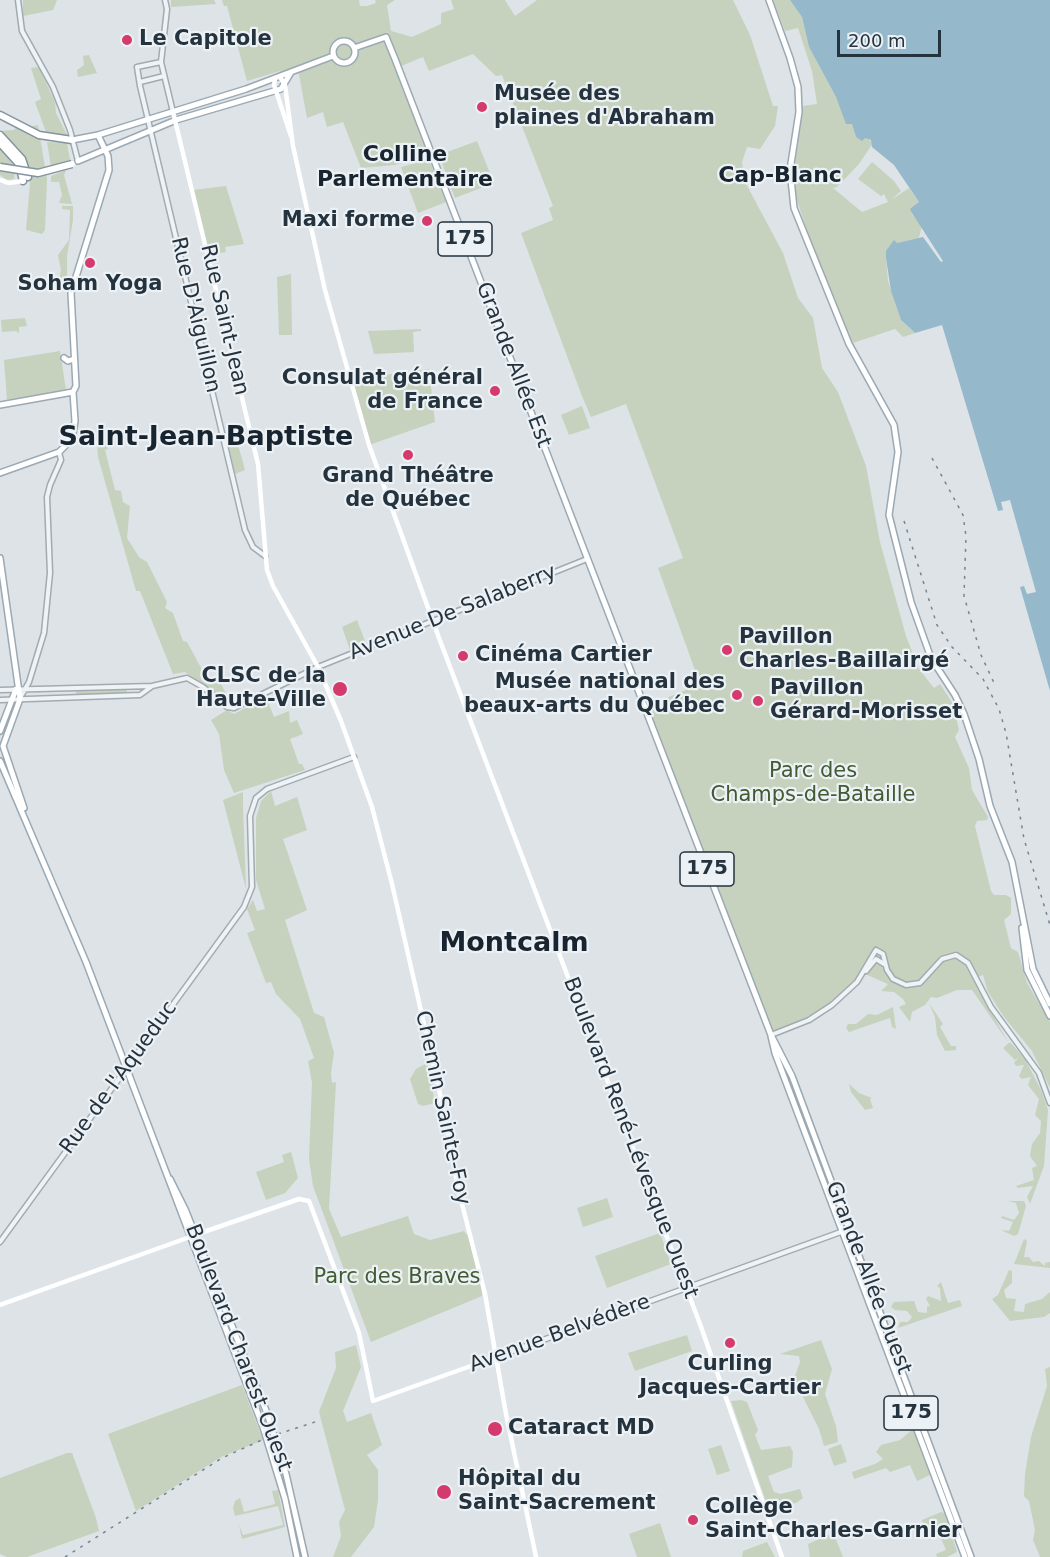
<!DOCTYPE html>
<meta charset="utf-8">
<style>
body{margin:0}
#map{position:relative;width:1050px;height:1557px;overflow:hidden;background:#dde3e7;font-family:"DejaVu Sans",sans-serif}
canvas{display:block}
.scale{position:absolute;left:837px;top:30px;width:104px;height:27px;box-sizing:border-box;border:3px solid #25333e;border-top:0;padding-left:8px;font-size:18px;line-height:21px;white-space:nowrap;color:#25333e;-webkit-text-stroke:4px #ecf1f5;paint-order:stroke}
</style>
<div id="map">
<canvas width="1050" height="1557"></canvas>
<div class="scale">200 m</div>
</div>
<script>
const ctx = document.querySelector('canvas').getContext('2d');
ctx.lineJoin = 'round';
function fill(path, color) { ctx.fillStyle = color; ctx.fill(path, 'evenodd'); }
const shape = rows => new Path2D(rows.map(r => 'M' + r).join(''));
function trace(path, color, width, dash) { ctx.strokeStyle = color; ctx.lineWidth = width; ctx.lineCap = dash ? 'butt' : 'round'; ctx.setLineDash(dash || []); ctx.stroke(path); }
function drawText(font, color, halo, rows, align = 'center') {
  ctx.font = font + ' "DejaVu Sans",sans-serif'; ctx.lineWidth = 4.5; ctx.setLineDash([]); ctx.textBaseline = 'middle'; ctx.strokeStyle = halo; ctx.fillStyle = color; for (const [text, x, y, turn = 0] of rows) {
    ctx.save(); ctx.translate(x, y); ctx.rotate((+turn || 0) * Math.PI / 180); ctx.textAlign = isNaN(turn) ? turn : align; if (halo) ctx.strokeText(text, 0, 0); ctx.fillText(text, 0, 0); ctx.restore();
  }
}
fill(shape([
 [23,0,57,0,53,10,23,16],
 [171,0,214,0,216,4,171,7],
 [222,0,359,0,360,6,367,6,376,3,375,0,395,0,387,5,391,31,412,37,441,24,441,13,454,9,451,0,505,0,515,16,537,0,733,0,750,35,773,106,778,106,775,126,760,149,747,147,742,162,744,180,783,253,798,298,813,318,822,368,838,392,866,466,880,542,906,636,919,669,934,688,940,684,953,704,959,730,955,737,969,768,972,790,988,817,987,820,977,821,975,826,991,891,994,895,1006,895,1011,898,1011,914,1004,920,1011,948,1018,952,1027,983,1050,1022,1050,1088,1032,1051,1004,1017,988,992,983,975,975,978,978,989,1008,1042,972,990,957,990,937,998,931,997,925,1005,912,1012,910,1022,899,1007,906,1004,903,999,894,992,881,991,888,984,865,974,835,1005,770,1034,645,707,700,684,658,568,683,558,626,404,591,417,582,396,521,233,553,220,549,208,553,206,502,75,496,76,473,54,429,71,423,57,399,67,433,154,395,165,361,168,343,122,327,127,323,112,307,118,298,69,282,75,280,71,247,81,227,6,224,6],
 [773,0,790,0,797,9,802,17,809,47,836,97,847,124,852,124,856,137,867,138,873,143,859,164,837,187,833,188,862,212,888,202,884,194,881,196,858,179,872,162,894,181,901,191,891,200,909,188,919,202,912,214,922,225,919,238,897,243,886,258,888,281,901,320,915,333,903,337,895,329,853,343,845,326,809,237,794,191,793,167,803,106,817,104,812,71,798,28,785,31],
 [89,55,97,73,78,77,77,70,84,65,83,56],
 [39,67,55,102,56,113,69,139,47,135,35,102,41,99,31,68],
 [19,123,29,127,38,125,47,179,45,230,42,234,26,230,30,184,28,168,18,148,0,131,14,130],
 [477,141,494,183,455,198,439,155],
 [47,142,67,143,70,160,51,167],
 [0,147,16,168,14,179,7,180,0,175],
 [426,160,430,162,446,202,418,213,401,167],
 [66,170,64,175,72,204,59,203,62,195,59,182,51,182,51,176],
 [226,186,244,244,225,247,226,252,209,255,193,190],
 [62,206,73,206,73,220,67,256,67,278,59,281,61,270,58,255,69,240,70,210,62,209],
 [291,274,292,335,279,335,277,277],
 [25,318,27,326,19,327,19,333,16,331,2,332,1,320],
 [421,329,421,331,413,332,414,352,374,354,368,331],
 [60,351,66,390,7,400,4,360],
 [429,369,435,422,369,445,349,380],
 [582,406,590,428,569,435,561,415],
 [96,427,105,433,108,449,105,450,115,490,121,491,123,502,130,506,127,538,139,557,147,562,167,602,165,608,173,613,183,641,187,642,205,675,219,680,232,705,227,704,185,672,173,674,140,591,136,591,98,457],
 [236,437,245,470,235,474,227,439],
 [357,620,366,644,350,650,342,627],
 [127,688,127,694,76,695,76,689],
 [266,697,274,717,289,711,290,723,297,720,303,734,290,739,299,764,302,764,305,770,234,793,224,770,219,734,211,720,227,710,234,714],
 [271,791,275,806,297,797,307,830,283,839,307,910,285,920,314,1013,324,1017,334,1053,331,1073,332,1083,336,1082,329,1209,341,1237,408,1216,414,1234,430,1240,464,1231,472,1242,481,1279,482,1296,371,1342,313,1186,309,1159,312,1083,308,1061,314,1058,300,1019,276,994,271,982,266,983,247,933,255,930,247,909,253,900,257,911,265,909,256,880,256,818,261,801],
 [243,792,243,807,246,889,223,800],
 [929,1003,943,1024,940,1027,951,1046,956,1046,956,1050,945,1051,937,1035,935,1017],
 [893,1007,896,1029,892,1027,890,1018,849,1032,846,1028,848,1024,856,1024,868,1014,877,1015],
 [1010,1042,1025,1059,1041,1090,1048,1110,1044,1166,1030,1204,1027,1197,1033,1186,1018,1188,1016,1186,1034,1180,1032,1168,1037,1166,1030,1156,1032,1144,1040,1133,1041,1121,1035,1115,1039,1099,1028,1085,1031,1077,1022,1079,1019,1076,1024,1065,1016,1066,1014,1063,1019,1057,1015,1060,1003,1048],
 [427,1063,435,1103,423,1106,418,1104,410,1079,416,1069],
 [849,1084,859,1093,872,1098,870,1099,873,1108,865,1110,851,1092],
 [291,1152,298,1178,285,1193,266,1200,256,1172,284,1162,282,1155],
 [607,1198,613,1217,583,1227,577,1208],
 [1008,1201,1024,1201,1026,1206,1018,1234,1014,1236,1001,1230,1009,1231,1013,1222,1001,1218,1002,1216,1014,1220,1019,1213,1016,1203],
 [660,1233,671,1264,607,1288,595,1256],
 [1024,1239,1027,1241,1024,1257,1029,1257,1033,1262,1039,1261,1045,1266,1045,1263,1050,1262,1050,1268,1014,1264],
 [1009,1270,1012,1271,1012,1283,1004,1290,1006,1298,1016,1299,1014,1311,1024,1312,1025,1304,1042,1299,1050,1292,1050,1313,1044,1317,1010,1321,992,1299,998,1295],
 [941,1282,948,1303,960,1300,962,1306,898,1328,900,1322,908,1322,912,1317,907,1311,895,1310,891,1307,894,1302,914,1301,918,1312,927,1313,927,1307,930,1306,926,1299,928,1296,941,1301,940,1288,937,1286],
 [687,1335,692,1351,635,1371,628,1353],
 [821,1340,832,1369,825,1394,836,1426,838,1442,824,1446,819,1429,794,1379,800,1362,799,1356,780,1354],
 [356,1345,361,1367,343,1411,347,1422,371,1413,382,1445,367,1455,378,1470,378,1500,374,1527,351,1557,333,1557,341,1536,339,1522,345,1510,319,1412,336,1368,335,1352],
 [1050,1367,1050,1557,1040,1557,1033,1540,1035,1530,1029,1501,1024,1496,1025,1474,1031,1437,1047,1386,1045,1369],
 [242,1385,263,1440,221,1457,136,1511,108,1434],
 [741,1400,747,1402,758,1430,755,1435,761,1450,790,1446,793,1452,792,1467,768,1476,774,1492,781,1494,800,1489,803,1498,796,1503,788,1504,779,1510,778,1517,772,1519,731,1401],
 [913,1429,930,1475,917,1481,910,1465,890,1472,886,1468,854,1479,852,1472,875,1464,883,1459,876,1452,881,1445,900,1440],
 [841,1444,847,1462,834,1466,828,1449],
 [721,1445,730,1471,717,1475,708,1449],
 [67,1453,72,1453,96,1518,99,1531,27,1557,7,1557,0,1554,0,1478],
 [278,1490,285,1527,242,1539,239,1525,243,1535,283,1525,278,1506,235,1516,233,1508,235,1501,240,1498,244,1512,275,1504,272,1491],
 [941,1512,945,1513,957,1552,947,1557,937,1557,936,1554,946,1550,940,1536,929,1540,922,1520],
 [660,1523,671,1557,637,1557,629,1534],
 [828,1535,835,1537,843,1557,810,1557,808,1544],
 [767,1542,775,1557,742,1557,743,1551]
]), '#c6d2bd');
fill(shape([
 [790,0,1050,0,1050,691,1020,587,1024,586,1027,594,1036,592,1010,500,1001,502,1003,510,998,511,942,325,915,333,912,330,901,320,891,291,886,258,886,251,894,240,897,243,923,237,941,262,943,261,912,213,910,209,919,202,894,165,872,147,871,140,865,138,862,141,856,137,852,124,846,124,836,97,809,47,802,17]
]), '#95b8ca');
const tertiary = shape([
 [18,0,22,31,53,87,70,130,78,161],
 [165,0,167,9,161,62,173,112],
 [161,62,137,67,140,86,245,530,253,547,265,556],
 [140,82,164,76],
 [0,690,152,686,187,678,203,687,227,707,234,708,318,667,587,559],
 [20,698,29,682,44,633,50,573,47,497,50,485,61,460,59,452],
 [0,700,140,695,151,687],
 [866,971,876,959,884,964],
 [771,1035,809,1020,832,1005,857,982,876,950,883,954,887,970,893,979,906,985,920,983,942,959,956,955,968,963,991,1007,1039,1073,1050,1103],
 [0,1242,244,907,252,887,250,816,256,798,267,789,354,757],
 [496,1357,849,1229]
]);
const primary = shape([
 [769,0,790,58,798,87,799,112,790,170,794,208,849,344,894,425,898,452,889,515,911,602,931,658,955,695,964,714,979,759,990,806,1012,862,1033,969,1050,1004],
 '333 52a11 11 0 1 1 22 0a11 11 0 1 1-22 0Z',
 [354,48,386,37,395,59,771,1035,792,1076,971,1557],
 [72,140,98,135,246,89,333,56],
 [78,161,176,120,281,89,290,74],
 [64,358,68,361,74,359],
 [0,405,73,392],
 [0,473,59,452,72,439,75,421,73,392,76,386,71,293,109,170,108,156,98,135],
 [0,558,20,699,3,746,24,808],
 [0,731,16,689],
 [0,761,86,962,263,1427,285,1499,297,1557],
 [1022,928,1027,970,1050,1016],
 [771,1036,775,1053,965,1557],
 [170,1179,185,1209,267,1413,286,1474,305,1557]
]);
const motorway = shape([
 [0,115,39,135,72,140],
 [0,135,22,159,28,177],
 [0,143,19,164,23,181]
]);
trace(tertiary, '#a2abb1', 7);
trace(primary, '#9ba9b4', 8);
trace(motorway, '#83939f', 9);
trace(tertiary, '#eff3f6', 4);
trace(shape([
 [280,77,285,85,293,146,325,290,369,445,439,638,700,1324,782,1557],
 [275,79,274,85,291,136],
 [173,112,258,464,267,570,273,586,318,667,341,721,372,807,392,884,440,1094,459,1192,485,1294,506,1414,536,1557],
 [0,180,9,183,23,181],
 [195,1235,299,1199,309,1201,359,1333,373,1401,496,1357],
 [0,1305,190,1237]
]), '#fff', 4.5);
trace(primary, '#fff', 5);
trace(motorway, '#fff', 6);
trace(shape([
 [932,458,963,515,966,536,964,596,981,655,995,685],
 [904,521,937,625,952,647,983,679,999,709,1006,733,1024,839,1050,925],
 [278,1434,315,1422],
 [65,1557,222,1458,264,1439]
]), '#758592', 1.5, [3, 6]);
const motorwayBridge = shape([
 [0,167,38,173,72,164]
]);
trace(motorwayBridge, '#83939f', 9, []);
trace(motorwayBridge, '#fff', 6);
for (const [x, y, r, color] of [
 [127,40,6,"#d43a6c"],
 [482,107,6,"#d43a6c"],
 [427,221,6,"#d43a6c"],
 [90,263,6,"#d43a6c"],
 [495,391,6,"#d43a6c"],
 [408,455,6,"#d43a6c"],
 [727,650,6,"#d43a6c"],
 [463,656,6,"#d43a6c"],
 [340,689,8,"#d43a6c"],
 [737,695,6,"#d43a6c"],
 [758,701,6,"#d43a6c"],
 [730,1343,6,"#d43a6c"],
 [495,1429,8,"#d43a6c"],
 [444,1492,8,"#d43a6c"],
 [693,1520,6,"#d43a6c"]
]) { const dot = new Path2D(); dot.arc(x, y, r, 0, 2 * Math.PI); ctx.fillStyle = color; ctx.fill(dot); trace(dot, '#ecf1f5', 2); }
for (const [x, y, w] of [
 [465,239,54],
 [707,869,54],
 [911,1413,54]
]) { const box = new Path2D(); box.roundRect(x - w / 2, y - 17, w, 34, 4.5); ctx.fillStyle = '#ecf1f5'; ctx.fill(box); trace(box, '#25333e', 1.5); }
drawText('bold 20px', '#25333e', null, [
 ["175",465,239],
 ["175",707,869],
 ["175",911,1413]
]);
drawText('bold 21px', '#25333e', '#ecf1f5', [
 ["Le Capitole",139,40],
 ["Musée des",494,95],
 ["plaines d'Abraham",494,119],
 ["Maxi forme",415,221,"right"],
 ["Soham Yoga",90,285,"center"],
 ["Consulat général",483,379,"right"],
 ["de France",483,403,"right"],
 ["Grand Théâtre",408,477,"center"],
 ["de Québec",408,501,"center"],
 ["Pavillon",739,638],
 ["Charles-Baillairgé",739,662],
 ["Cinéma Cartier",475,656],
 ["CLSC de la",326,677,"right"],
 ["Haute-Ville",326,701,"right"],
 ["Musée national des",725,683,"right"],
 ["beaux-arts du Québec",725,707,"right"],
 ["Pavillon",770,689],
 ["Gérard-Morisset",770,713],
 ["Curling",730,1365,"center"],
 ["Jacques-Cartier",730,1389,"center"],
 ["Cataract MD",508,1429],
 ["Hôpital du",458,1480],
 ["Saint-Sacrement",458,1504],
 ["Collège",705,1508],
 ["Saint-Charles-Garnier",705,1532]
], 'left');
drawText('21px', '#25333e', '#ecf1f5', [
 ["Rue D'Aiguillon",195,315,77],
 ["Rue Saint-Jean",224,320,77],
 ["Grande Allée Est",513,365,69],
 ["Avenue De Salaberry",453,613,-22],
 ["Rue de l'Aqueduc",119,1078,-54],
 ["Chemin Sainte-Foy",442,1108,78],
 ["Boulevard René-Lévesque Ouest",630,1138,69],
 ["Grande Allée Ouest",868,1278,69],
 ["Avenue Belvédère",560,1334,-20],
 ["Boulevard Charest Ouest",238,1348,69]
]);
drawText('21px', '#415b32', '#ecf1f5', [
 ["Parc des",813,772],
 ["Champs-de-Bataille",813,796],
 ["Parc des Braves",397,1278]
]);
drawText('bold 22px', '#18242f', '#ecf1f5', [
 ["Colline",405,155],
 ["Parlementaire",405,180],
 ["Cap-Blanc",780,176]
]);
drawText('bold 27px', '#18242f', '#ecf1f5', [
 ["Saint-Jean-Baptiste",206,438],
 ["Montcalm",514,944]
]);
</script>
